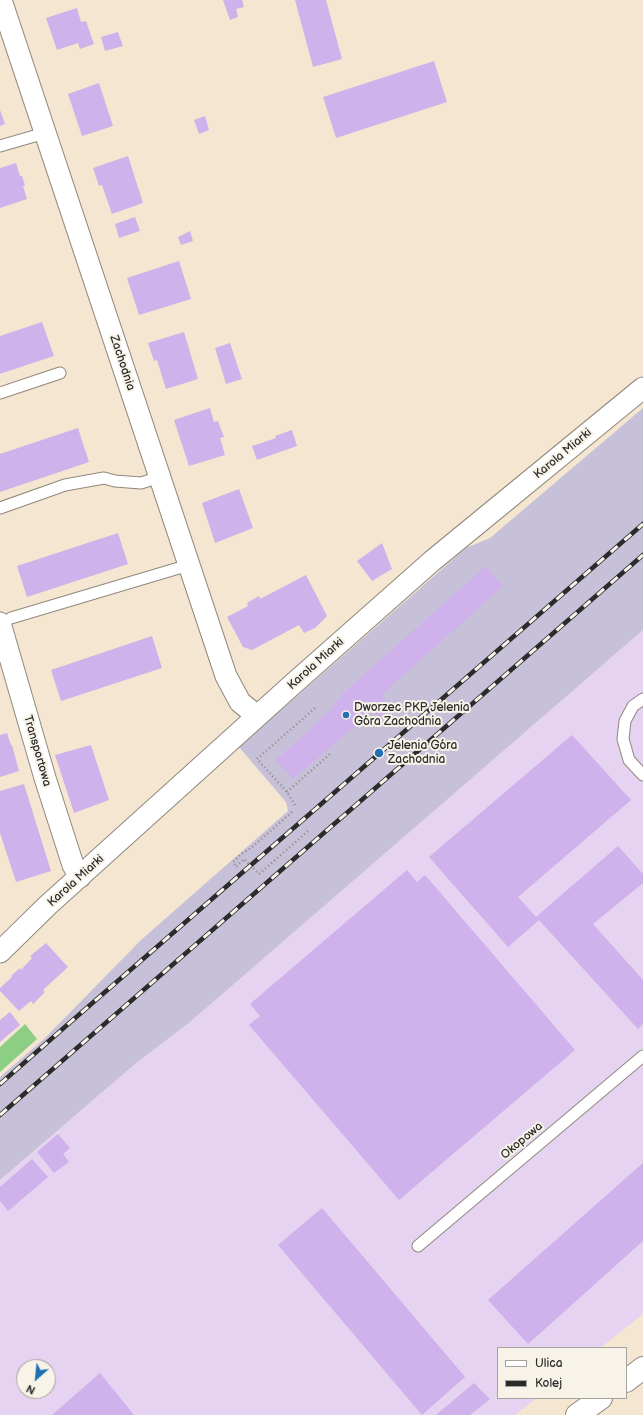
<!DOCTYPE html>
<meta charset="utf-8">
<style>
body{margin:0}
#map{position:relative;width:643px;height:1415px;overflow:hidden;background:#f4e6d0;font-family:"Balsamiq Sans",sans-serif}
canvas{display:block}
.legend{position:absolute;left:497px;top:1347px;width:130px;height:52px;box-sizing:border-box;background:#f7f3e8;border:1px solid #a5a39c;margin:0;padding:5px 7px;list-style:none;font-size:12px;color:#2b2b2b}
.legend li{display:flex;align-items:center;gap:8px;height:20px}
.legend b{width:20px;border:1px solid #a5a39c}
.north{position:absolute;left:16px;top:1359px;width:40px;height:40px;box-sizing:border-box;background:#f7f3e8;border:1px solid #a5a39c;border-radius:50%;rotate:207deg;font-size:11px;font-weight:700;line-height:16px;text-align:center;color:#2b2b2b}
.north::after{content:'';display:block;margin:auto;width:14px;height:18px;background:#1f6fb2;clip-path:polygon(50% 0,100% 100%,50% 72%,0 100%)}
</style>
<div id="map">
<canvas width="643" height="1415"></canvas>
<ul class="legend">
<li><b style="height:5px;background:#fff"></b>Ulica</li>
<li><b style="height:5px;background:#2b2b2b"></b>Kolej</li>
</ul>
<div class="north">N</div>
</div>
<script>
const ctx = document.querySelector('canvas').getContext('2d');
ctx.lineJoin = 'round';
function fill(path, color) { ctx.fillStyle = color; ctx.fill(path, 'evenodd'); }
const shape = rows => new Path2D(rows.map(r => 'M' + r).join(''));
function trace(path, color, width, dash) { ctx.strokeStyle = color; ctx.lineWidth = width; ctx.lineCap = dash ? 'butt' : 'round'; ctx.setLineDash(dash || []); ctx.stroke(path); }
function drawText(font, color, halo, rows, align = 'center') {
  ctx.font = font + ' "Balsamiq Sans",sans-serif'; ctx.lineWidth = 4; ctx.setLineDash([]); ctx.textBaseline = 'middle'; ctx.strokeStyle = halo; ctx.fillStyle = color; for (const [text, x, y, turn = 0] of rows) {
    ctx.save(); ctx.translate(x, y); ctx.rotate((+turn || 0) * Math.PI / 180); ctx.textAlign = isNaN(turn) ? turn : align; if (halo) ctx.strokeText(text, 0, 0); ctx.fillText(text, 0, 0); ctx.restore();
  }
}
fill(shape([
 [643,630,643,1314,600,1348,498,1348,498,1398,537,1398,515,1415,0,1415,0,1180,135,1064,190,1022],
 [24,1367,48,1367,48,1391,24,1391]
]), '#e5d3f1');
fill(shape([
 [643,408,643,630,190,1022,135,1064,0,1180,0,1077,44,1039,141,940,288,811,286,802,239,747,466,548,490,538]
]), '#c7c0d9');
fill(shape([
 [25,1024,37,1039,0,1072,0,1047]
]), '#8dce85');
fill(shape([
 [223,0,242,0,244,7,236,9,238,17,230,20],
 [295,0,326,0,342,59,313,67],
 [77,8,81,22,86,21,94,44,80,49,78,43,57,50,46,18],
 [118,32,123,46,105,51,101,37],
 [434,61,447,102,336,138,323,97],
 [99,83,113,126,82,136,68,94],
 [0,110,5,124,0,126],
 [205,116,209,130,199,134,194,120],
 [128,156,143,203,112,214,102,185,99,186,93,168],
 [16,163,20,176,22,176,25,185,23,186,27,199,0,208,0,168],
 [135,217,140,231,119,238,115,224],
 [190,231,193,241,181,245,178,237],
 [179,261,191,299,139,315,127,278],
 [42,322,54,356,0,374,0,336],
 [184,332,198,379,166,389,157,360,154,361,148,343],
 [230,343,242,379,226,384,215,348],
 [210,408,214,422,218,421,224,437,220,438,225,455,189,466,174,420],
 [78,428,89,462,0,492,0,454],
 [292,430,297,446,257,460,252,446,276,438,275,436],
 [239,489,253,528,215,543,202,503],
 [118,533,128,564,27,597,17,566],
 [382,543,392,569,372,581,357,561],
 [486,566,503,586,381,695,389,704,389,709,382,716,376,715,372,711,364,718,366,720,354,730,353,728,293,779,276,760,334,707,332,705,343,696,341,695],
 [306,575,327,616,315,628,304,633,299,625,252,650,243,647,227,617,248,606,247,603,259,596,260,599],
 [152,636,162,668,61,701,51,670],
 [7,733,11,745,12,745,19,771,0,777,0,735],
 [572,735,631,800,518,897,536,917,618,846,643,874,643,883,593,924,643,980,643,1024,638,1029,539,920,508,947,429,857],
 [91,745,109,800,74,813,55,755],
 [24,784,51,871,16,882,0,833,0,791],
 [407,870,417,882,425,875,575,1050,399,1200,249,1025,260,1016,250,1004],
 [46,943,68,967,43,990,45,992,33,1004,31,1001,19,1011,0,991,0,988,12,977,11,976,20,968,21,970,32,958,30,956],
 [10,1012,20,1025,0,1042,0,1020],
 [58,1134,70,1148,63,1154,69,1162,54,1173,37,1152],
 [32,1159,48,1177,8,1211,0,1201,0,1187],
 [643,1163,643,1241,528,1344,488,1300],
 [322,1208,465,1377,422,1415,278,1245],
 [100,1373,134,1415,52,1415],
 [474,1383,490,1399,470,1415,436,1415]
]), '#cfb1eb');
const service = shape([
 [0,146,45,133],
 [0,393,60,373],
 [0,508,65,485,104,478,115,481,141,483,160,477],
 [11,618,189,565],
 [643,699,633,706,625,721,623,739,629,760,643,775],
 [418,1246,643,1056]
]);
const minor = shape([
 [1,0,226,676,240,702,257,716],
 [0,623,45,778,73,865,80,877],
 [0,952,48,905,293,684,432,561,643,388]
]);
const primary = shape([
 [626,1381,643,1368],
 [577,1415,601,1398]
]);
trace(service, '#90887e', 13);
trace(minor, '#90887e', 23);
trace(primary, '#90887e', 24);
trace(shape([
 [287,792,331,753],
 [295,805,287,792,257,759,315,708],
 [292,812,251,848,240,855,233,862,236,867,244,859,259,874,308,831]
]), '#90887e', 2.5, [1, 3]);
trace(service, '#fff', 11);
trace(minor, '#fff', 21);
trace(primary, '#fff', 22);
const rail = shape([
 [0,1084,66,1026,643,524],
 [0,1115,643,555]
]);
trace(rail, '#2b2b2b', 4.5);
trace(rail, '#f7f3e8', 3, [9]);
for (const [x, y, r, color] of [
 [346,715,4,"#1f6fb2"],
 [379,753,5,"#1f6fb2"]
]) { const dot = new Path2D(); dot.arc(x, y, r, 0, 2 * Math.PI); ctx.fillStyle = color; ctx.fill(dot); trace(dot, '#f7f3e8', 1.5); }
drawText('12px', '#2b2b2b', '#f7f3e8', [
 ["Zachodnia",122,363,72],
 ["Karola Miarki",563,454,-40],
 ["Karola Miarki",316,664,-42],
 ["Transportowa",37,751,74],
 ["Karola Miarki",76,881,-42],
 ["Okopowa",522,1141,-40]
]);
drawText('12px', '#2b2b2b', '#f7f3e8', [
 ["Dworzec PKP Jelenia",354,708],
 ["Góra Zachodnia",354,722],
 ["Jelenia Góra",388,746],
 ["Zachodnia",388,760]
], 'left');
</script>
